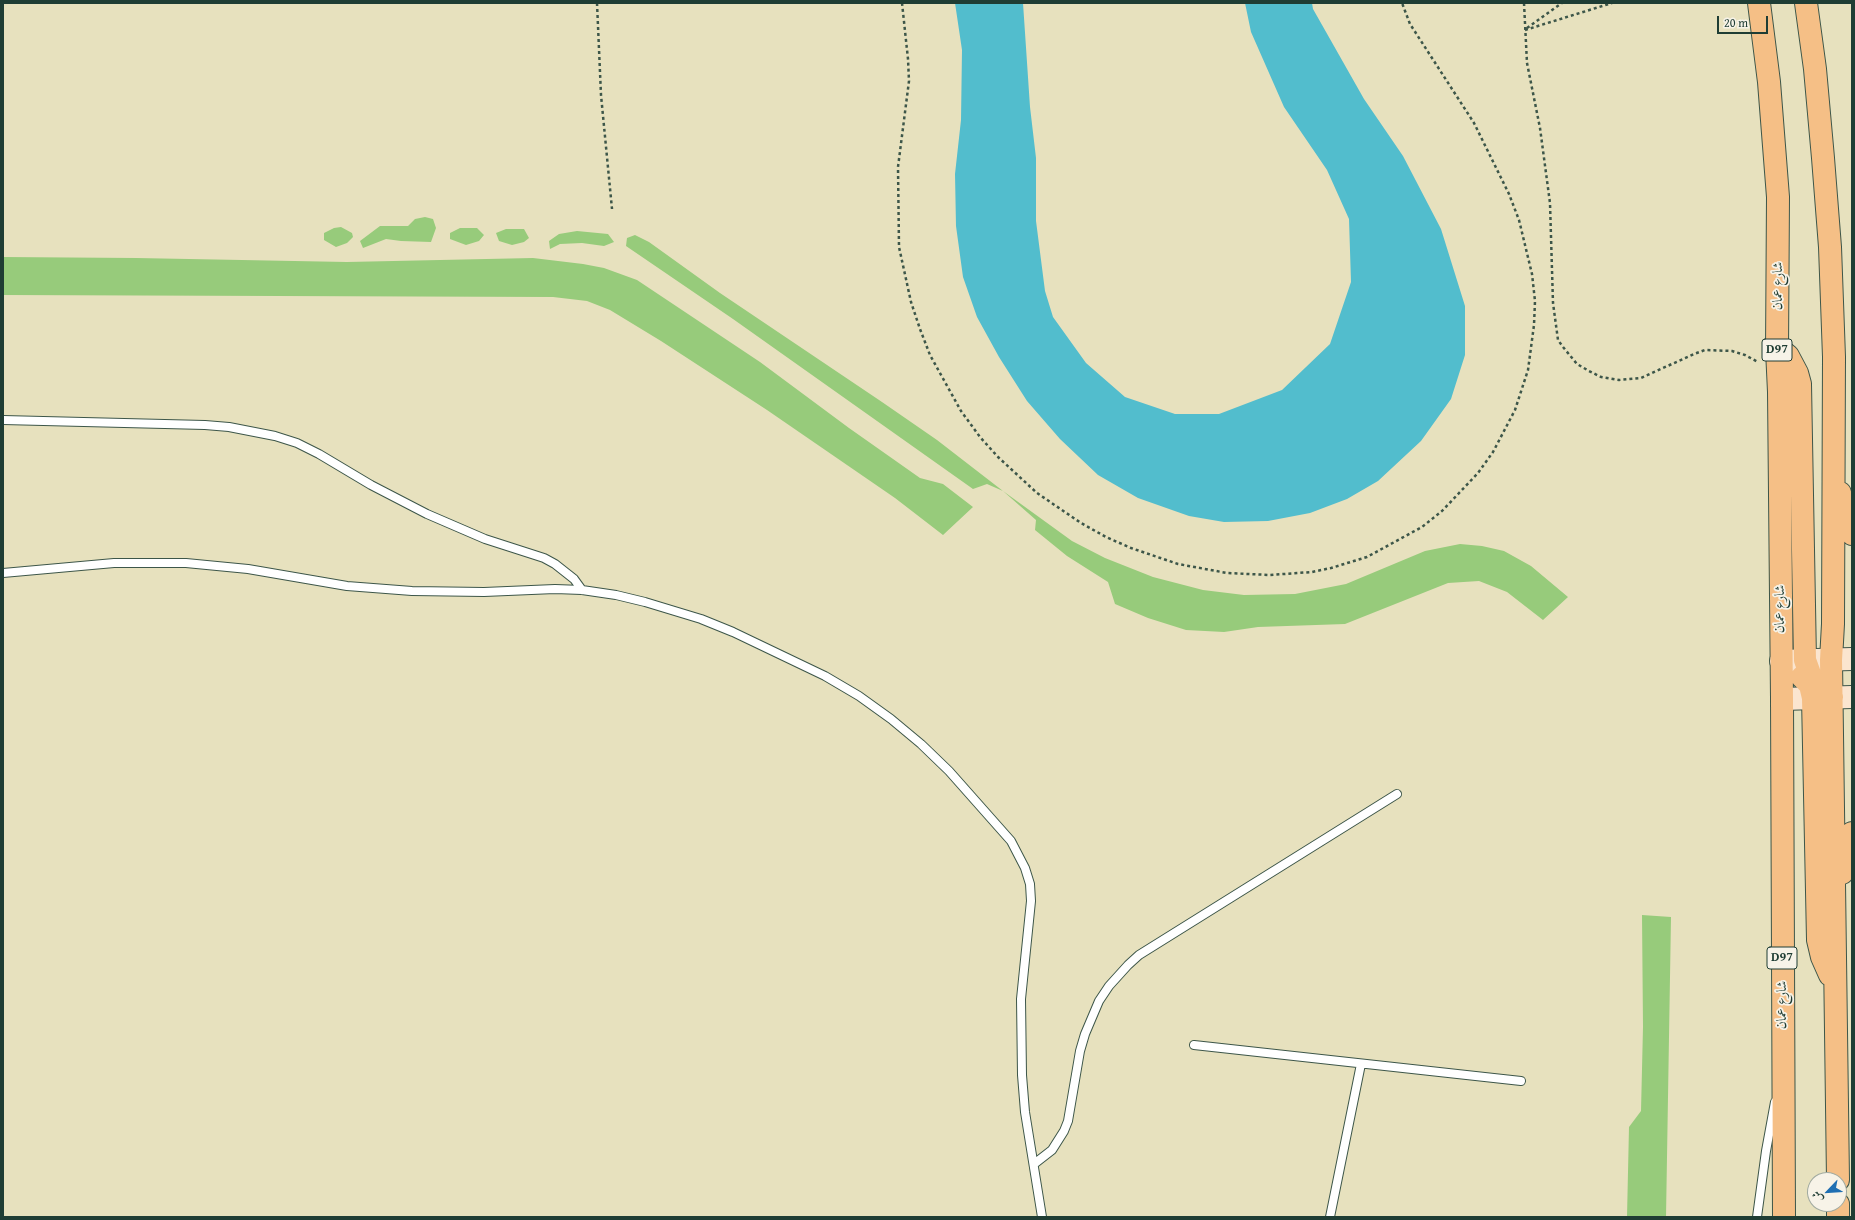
<!DOCTYPE html>
<meta charset="utf-8">
<style>
body{margin:0}
#map{position:relative;width:1855px;height:1220px;overflow:hidden;background:#e7e1be;font-family:"Gentium Book Plus",Amiri,serif}
canvas{display:block}
.frame{position:absolute;inset:0;border:4px solid #1f3d34;pointer-events:none}
.north{position:absolute;left:1807px;top:1172px;width:40px;height:40px;box-sizing:border-box;background:#f7f3e8;border:1px solid #a1aaa0;border-radius:50%;rotate:245deg;font-size:11px;font-weight:700;line-height:16px;text-align:center;color:#1f3d34}
.north::after{content:'';display:block;margin:auto;width:14px;height:18px;background:#1f6fb2;clip-path:polygon(50% 0,100% 100%,50% 72%,0 100%)}
.scale{position:absolute;left:1717px;top:16px;width:51px;height:18px;box-sizing:border-box;border:2px solid #1f3d34;border-top:0;padding-left:5px;font-size:12px;line-height:14px;white-space:nowrap;color:#1f3d34;-webkit-text-stroke:3px #f7f3e8;paint-order:stroke}
</style>
<div id="map">
<canvas width="1855" height="1220"></canvas>
<div class="frame"></div>
<div class="north">ش</div>
<div class="scale">20 m</div>
</div>
<script>
const ctx = document.querySelector('canvas').getContext('2d');
ctx.lineJoin = 'round';
function fill(path, color) { ctx.fillStyle = color; ctx.fill(path, 'evenodd'); }
const shape = rows => new Path2D(rows.map(r => 'M' + r).join(''));
function trace(path, color, width, dash) { ctx.strokeStyle = color; ctx.lineWidth = width; ctx.lineCap = dash ? 'butt' : 'round'; ctx.setLineDash(dash || []); ctx.stroke(path); }
function drawText(font, color, halo, rows, align = 'center') {
  ctx.font = font + ' "Gentium Book Plus",Amiri,serif'; ctx.lineWidth = 3.5; ctx.setLineDash([]); ctx.textBaseline = 'middle'; ctx.strokeStyle = halo; ctx.fillStyle = color; for (const [text, x, y, turn = 0] of rows) {
    ctx.save(); ctx.translate(x, y); ctx.rotate((+turn || 0) * Math.PI / 180); ctx.textAlign = isNaN(turn) ? turn : align; if (halo) ctx.strokeText(text, 0, 0); ctx.fillText(text, 0, 0); ctx.restore();
  }
}
fill(shape([
 [425,217,433,219,436,228,431,242,401,241,386,239,363,248,360,241,380,226,408,226,415,219],
 [341,227,352,233,353,237,347,243,336,247,324,240,324,233,334,228],
 [460,228,477,228,484,235,479,241,466,245,450,239,450,233],
 [506,229,524,229,529,238,524,242,512,245,499,241,496,233],
 [577,231,608,234,614,242,604,246,582,243,560,244,550,249,549,241,559,234],
 [635,235,649,242,720,293,882,402,937,440,1003,491,1072,541,1105,558,1153,577,1203,590,1244,595,1295,594,1346,584,1425,551,1460,544,1482,546,1504,551,1531,566,1568,597,1543,620,1507,592,1479,581,1448,583,1345,624,1258,627,1224,632,1186,630,1148,618,1115,604,1108,582,1067,556,1035,530,1036,520,1003,491,987,484,973,489,733,319,626,246,627,238],
 [3,257,136,258,347,262,533,258,583,264,604,268,637,280,760,362,849,428,920,478,943,484,973,507,943,535,895,498,767,410,661,341,610,310,587,301,553,297,3,295],
 [1642,915,1671,917,1666,1217,1627,1217,1629,1127,1641,1111,1643,1027]
]), '#97cb7b');
fill(shape([
 [955,3,1023,3,1030,107,1036,158,1036,221,1045,291,1053,317,1086,363,1125,397,1175,414,1219,414,1282,390,1330,344,1351,282,1349,219,1327,170,1284,107,1251,32,1245,3,1312,3,1313,9,1364,99,1403,156,1441,229,1465,306,1465,355,1451,399,1421,441,1378,481,1347,499,1310,513,1268,521,1224,522,1189,516,1138,498,1098,475,1060,439,1027,401,999,357,977,317,963,277,956,226,955,174,961,120,962,50]
]), '#52bdcd');
const service = shape([
 [3,420,205,425,229,427,275,436,297,443,319,454,371,485,427,514,485,539,544,558,555,564,574,579,582,590],
 [3,573,114,563,186,563,248,569,347,586,412,591,484,592,555,589,582,590,616,595,645,602,701,619,733,632,825,676,859,696,891,719,921,744,949,771,1011,841,1025,868,1030,884,1031,901,1021,999,1022,1075,1025,1112,1042,1217],
 [1194,1045,1521,1081],
 [1034,1164,1052,1150,1064,1131,1068,1121,1080,1051,1085,1034,1099,1001,1109,986,1128,965,1139,955,1397,794],
 [1330,1217,1361,1064],
 [1757,1217,1766,1151,1775,1102]
]);
const secondary = shape([
 [1781,661,1852,659],
 [1782,699,1852,697]
]);
const primary = shape([
 [1759,3,1769,82,1778,197,1777,350,1779,392,1782,699,1784,1217],
 [1806,3,1815,69,1823,158,1830,247,1834,357,1833,624,1831,660,1838,1180],
 [1777,350,1782,351,1788,356,1797,373,1800,384,1805,660,1810,674,1818,687,1832,697],
 [1840,493,1852,534],
 [1802,677,1810,685,1813,698,1818,940,1822,957,1830,975],
 [1842,873,1852,833],
 [1838,1204,1838,1217]
]);
trace(service, '#3d5649', 10);
trace(secondary, '#3d5649', 24);
trace(primary, '#3d5649', 24);
trace(shape([
 [597,3,601,95,612,209],
 [902,3,908,59,909,81,898,167,899,247,911,302,920,329,930,355,961,411,980,437,998,457,1037,493,1081,523,1106,537,1131,548,1178,564,1227,573,1270,575,1312,572,1331,568,1367,557,1422,527,1442,511,1478,473,1493,452,1515,410,1528,370,1534,325,1535,301,1532,274,1519,220,1509,194,1474,123,1410,24,1402,3],
 [1524,3,1527,63,1540,128,1550,203,1553,303,1558,340,1563,347,1577,364,1589,371,1601,377,1619,380,1641,378,1694,354,1705,350,1732,351,1745,355,1758,362],
 [1527,28,1562,3],
 [1525,30,1612,3]
]), '#3d5649', 2.5, [3, 3]);
trace(service, '#fff', 8);
trace(secondary, '#fbe5cf', 22);
trace(primary, '#f5bf86', 22);
for (const [x, y, w] of [
 [1777,350,30],
 [1782,958,30]
]) { const box = new Path2D(); box.roundRect(x - w / 2, y - 11, w, 22, 3); ctx.fillStyle = '#f7f3e8'; ctx.fill(box); trace(box, '#1f3d34', 1); }
drawText('bold 13px', '#1f3d34', null, [
 ["D97",1777,350],
 ["D97",1782,958]
]);
drawText('14px', '#1f3d34', '#f7f3e8', [
 ["شارع عمان",1778,286,-90],
 ["شارع عمان",1780,609,-90],
 ["شارع عمان",1782,1005,-90]
]);
</script>
